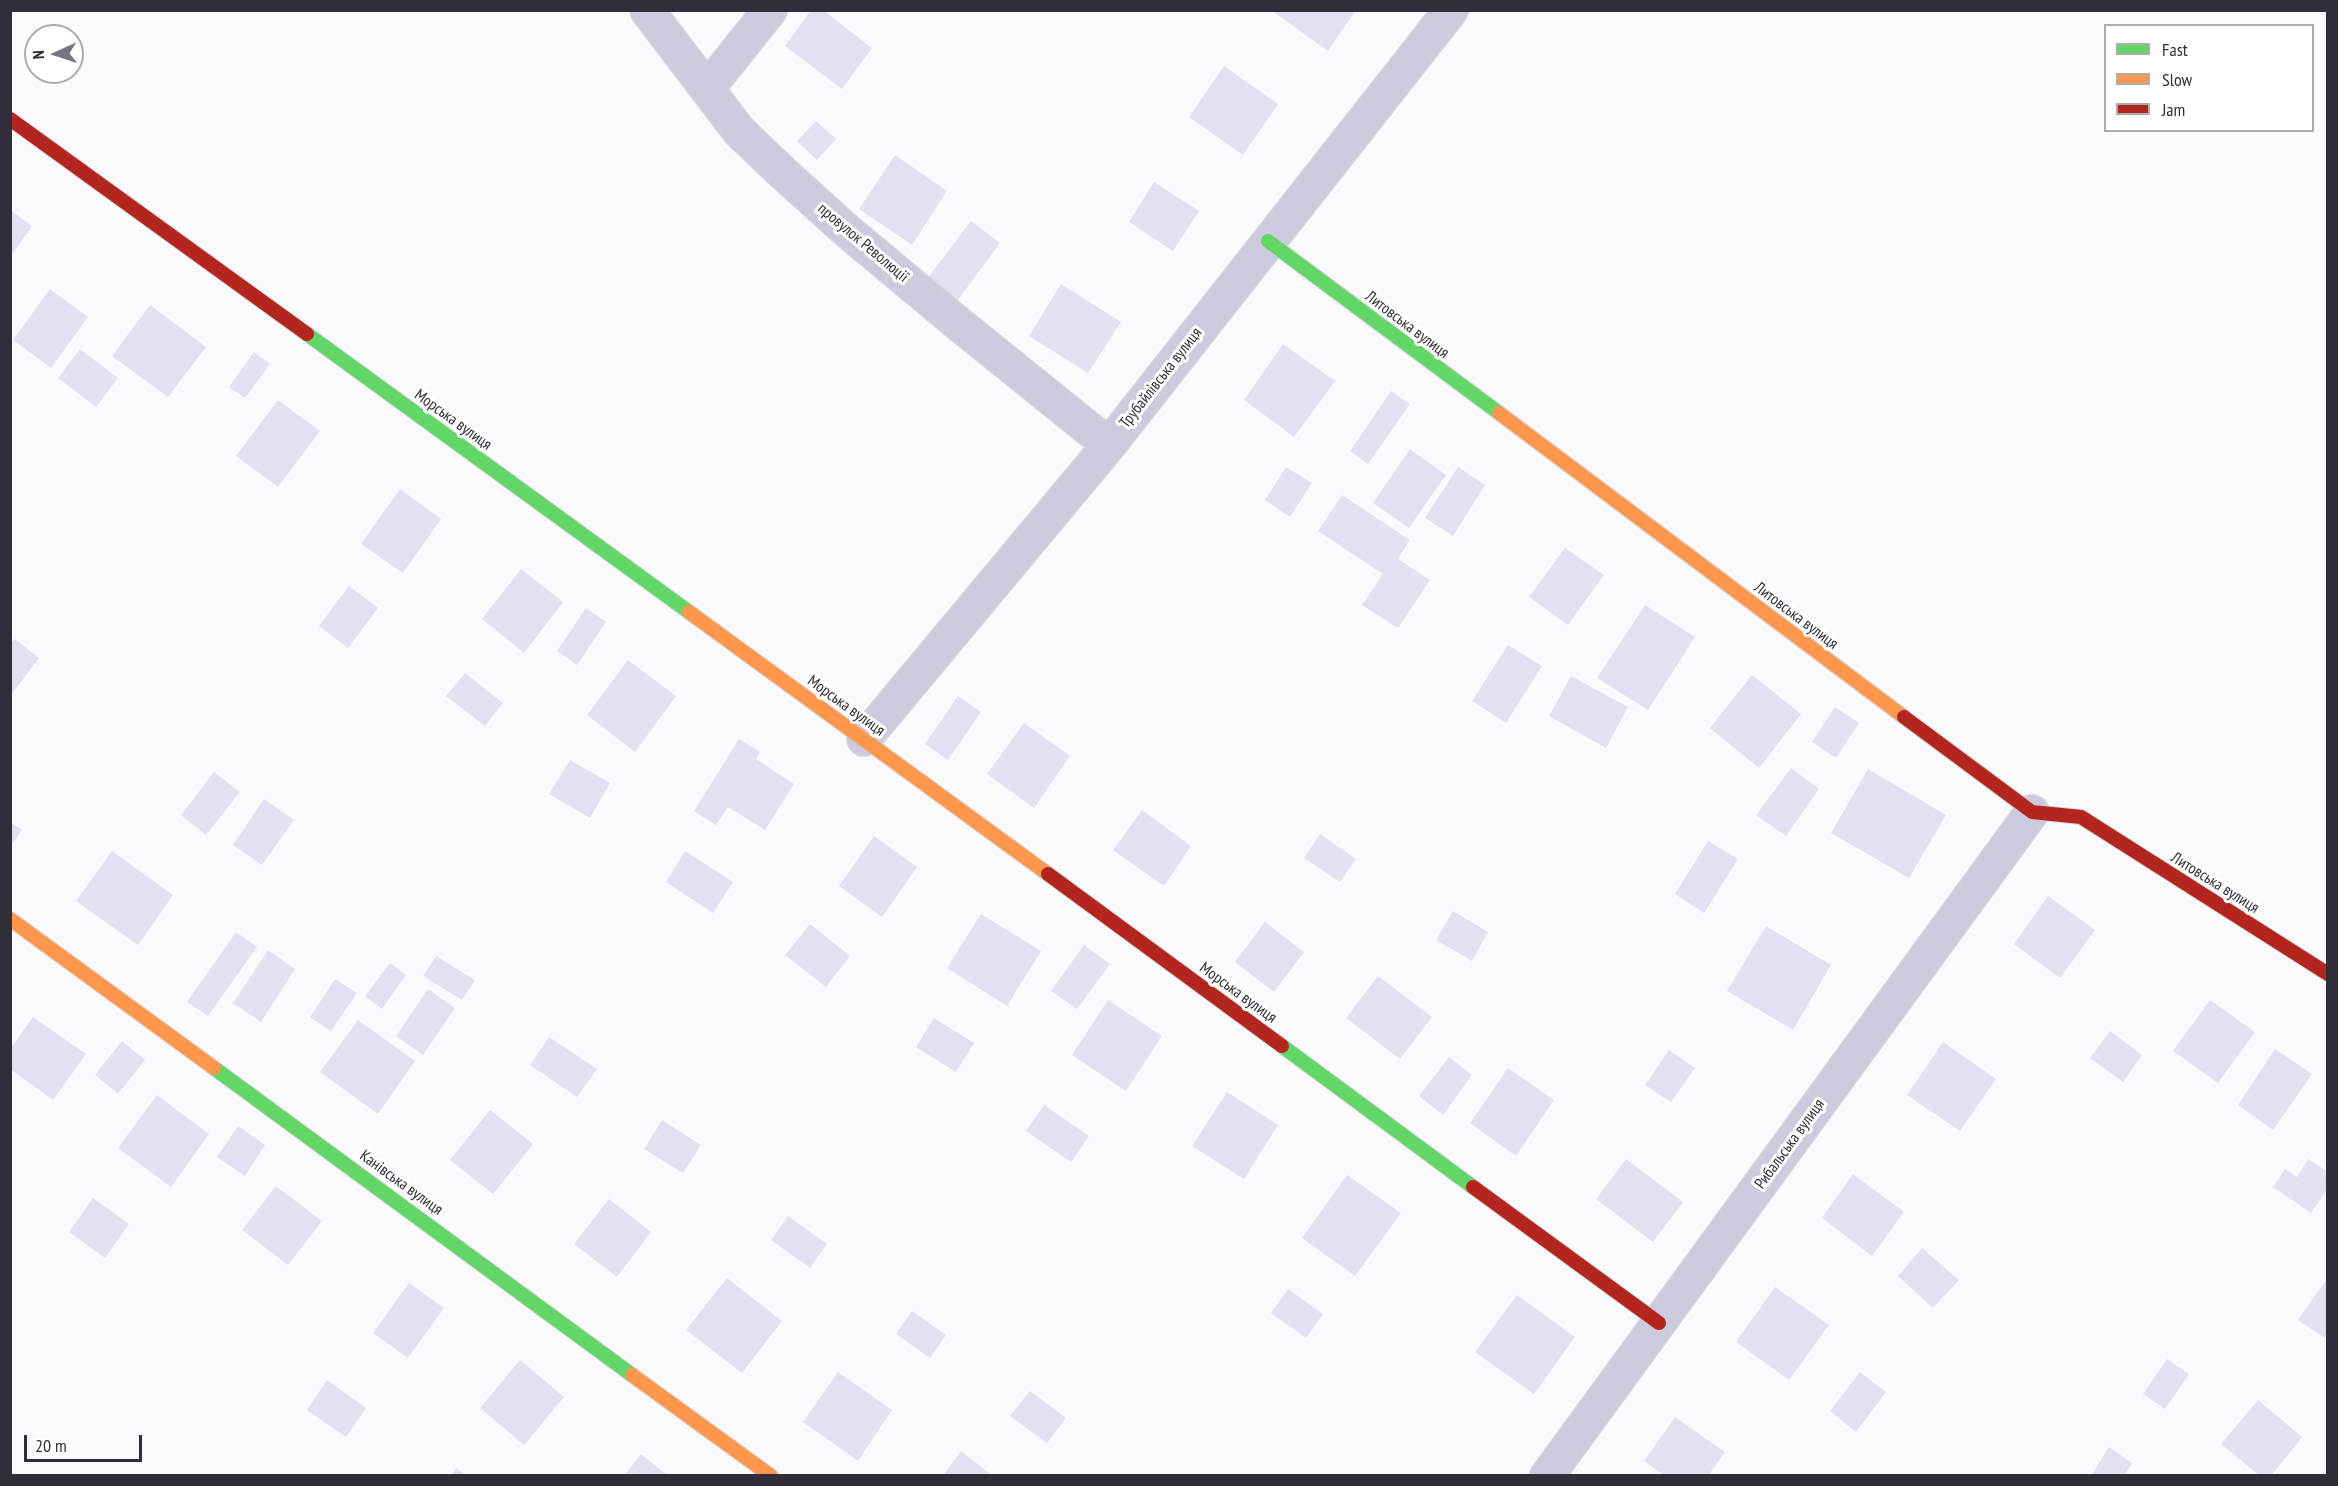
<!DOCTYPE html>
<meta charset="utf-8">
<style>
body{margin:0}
#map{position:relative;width:2338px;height:1486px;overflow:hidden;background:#f9f9fe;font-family:"PT Sans Narrow",sans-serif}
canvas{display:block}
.frame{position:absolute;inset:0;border:12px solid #2f2e3a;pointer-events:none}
.legend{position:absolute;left:2104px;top:24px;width:210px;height:108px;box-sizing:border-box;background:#fff;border:2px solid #acabb0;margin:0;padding:8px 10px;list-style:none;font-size:18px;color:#2f2e3a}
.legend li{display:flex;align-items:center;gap:12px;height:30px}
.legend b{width:30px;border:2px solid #acabb0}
.north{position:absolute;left:24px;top:24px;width:60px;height:60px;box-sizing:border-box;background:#fff;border:2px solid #acabb0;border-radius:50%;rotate:267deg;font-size:16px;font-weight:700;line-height:24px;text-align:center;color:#2f2e3a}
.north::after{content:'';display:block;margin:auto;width:21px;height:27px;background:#76757f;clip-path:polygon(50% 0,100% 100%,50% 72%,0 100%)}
.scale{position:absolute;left:24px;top:1435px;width:118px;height:27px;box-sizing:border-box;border:3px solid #2f2e3a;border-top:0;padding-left:8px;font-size:18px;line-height:21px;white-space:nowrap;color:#2f2e3a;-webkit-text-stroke:4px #fff;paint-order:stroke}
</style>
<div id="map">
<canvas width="2338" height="1486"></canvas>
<div class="frame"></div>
<ul class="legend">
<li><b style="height:8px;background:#63d668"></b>Fast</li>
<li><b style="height:8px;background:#ff974d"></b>Slow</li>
<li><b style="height:8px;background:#b3261e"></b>Jam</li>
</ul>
<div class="north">N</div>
<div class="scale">20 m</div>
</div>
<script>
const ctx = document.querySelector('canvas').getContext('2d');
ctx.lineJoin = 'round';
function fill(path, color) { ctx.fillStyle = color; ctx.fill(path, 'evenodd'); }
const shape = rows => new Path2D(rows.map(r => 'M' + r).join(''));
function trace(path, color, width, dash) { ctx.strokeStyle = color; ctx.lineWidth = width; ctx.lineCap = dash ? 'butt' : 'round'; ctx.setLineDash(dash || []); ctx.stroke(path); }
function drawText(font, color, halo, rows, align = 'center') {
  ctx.font = font + ' "PT Sans Narrow",sans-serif'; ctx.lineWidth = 6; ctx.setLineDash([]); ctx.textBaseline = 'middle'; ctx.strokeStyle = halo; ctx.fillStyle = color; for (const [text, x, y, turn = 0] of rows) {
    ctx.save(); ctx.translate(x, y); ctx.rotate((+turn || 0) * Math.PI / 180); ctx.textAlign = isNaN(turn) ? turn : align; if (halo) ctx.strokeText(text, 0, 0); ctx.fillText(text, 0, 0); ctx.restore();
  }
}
fill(shape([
 [811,10,823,10,872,48,842,89,785,46],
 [1271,10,1356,10,1328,51],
 [1224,66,1278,104,1243,155,1189,117],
 [816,121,836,139,817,160,797,141],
 [895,155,947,191,912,245,859,209],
 [1154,182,1199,211,1173,251,1129,222],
 [10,210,32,226,10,257],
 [971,221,1000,243,957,301,927,279],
 [1061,284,1121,322,1088,373,1029,336],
 [50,289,88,317,51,368,13,340],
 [150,305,206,347,168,397,112,356],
 [1283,344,1335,381,1294,437,1244,400],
 [80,349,118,378,96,407,58,378],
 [254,352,270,364,245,398,229,387],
 [1391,391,1410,404,1368,464,1350,451],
 [278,400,320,431,278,487,236,456],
 [1410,449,1446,475,1409,528,1373,503],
 [1286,467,1312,483,1290,517,1265,500],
 [1458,467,1485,485,1453,536,1425,518],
 [400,489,441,519,403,573,361,544],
 [1342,495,1410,540,1398,559,1430,580,1398,628,1362,605,1383,574,1318,531],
 [1565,548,1604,575,1568,625,1529,597],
 [521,569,563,602,524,653,482,619],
 [349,586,378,608,348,648,319,626],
 [1645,605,1695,637,1648,710,1597,678],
 [586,608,606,622,577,665,557,651],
 [15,639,39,658,10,696,10,644],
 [1508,645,1542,666,1506,723,1472,701],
 [628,660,676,696,635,752,587,715],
 [465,673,503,703,485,726,446,696],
 [1752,675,1801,714,1759,768,1710,728],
 [1571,676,1628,707,1606,748,1549,716],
 [958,696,981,712,948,760,925,744],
 [1835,707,1859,723,1836,758,1812,742],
 [1024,723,1070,756,1034,808,987,774],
 [739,739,760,752,756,759,794,784,765,830,728,807,716,825,694,811],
 [570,760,610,783,590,818,549,794],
 [1791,768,1819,789,1786,836,1756,815],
 [1868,769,1946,815,1909,878,1831,833],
 [214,772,240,792,206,835,181,815],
 [264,799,294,820,262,865,233,845],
 [1142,810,1191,846,1164,886,1113,850],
 [10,822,22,830,10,847],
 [1320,834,1356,859,1340,882,1304,858],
 [874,836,917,867,882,917,839,886],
 [1708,841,1738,859,1704,913,1675,894],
 [112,851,173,895,138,945,76,901],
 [685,851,733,882,713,913,666,882],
 [2048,896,2095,930,2060,978,2014,944],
 [1453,911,1488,932,1472,961,1436,940],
 [981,914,1041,951,1007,1006,947,968],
 [1265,922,1304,952,1274,992,1235,962],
 [810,924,850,956,826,987,785,955],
 [1766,926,1831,965,1793,1030,1727,991],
 [236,932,257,947,208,1016,187,1002],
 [1084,945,1110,964,1077,1009,1051,991],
 [268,950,295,969,261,1022,233,1003],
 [436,956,475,980,462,1000,423,976],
 [390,963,406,975,382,1009,365,996],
 [1378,976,1432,1017,1400,1059,1346,1018],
 [335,979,357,993,331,1031,310,1017],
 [428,989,455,1008,423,1055,396,1036],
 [1108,1000,1162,1036,1126,1091,1072,1055],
 [2210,1000,2255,1032,2218,1083,2173,1051],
 [33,1017,86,1054,53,1100,10,1069,10,1049],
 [934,1018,974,1043,956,1072,916,1047],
 [358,1020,415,1061,378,1114,320,1072],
 [2110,1031,2142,1055,2123,1082,2090,1058],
 [549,1037,597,1069,577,1097,530,1065],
 [122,1041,145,1060,118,1094,95,1075],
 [1943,1042,1996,1079,1960,1131,1907,1095],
 [2275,1049,2312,1074,2273,1130,2238,1105],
 [1669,1050,1695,1068,1671,1102,1645,1085],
 [1449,1057,1472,1075,1443,1115,1419,1096],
 [1508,1068,1554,1100,1516,1156,1470,1123],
 [1227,1092,1278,1125,1244,1179,1192,1146],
 [157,1095,209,1134,171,1187,118,1148],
 [1044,1105,1089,1136,1071,1162,1026,1131],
 [490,1110,533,1144,493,1194,450,1160],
 [662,1120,701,1145,683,1173,644,1149],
 [238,1126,265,1145,245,1176,217,1157],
 [1626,1159,1683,1202,1653,1242,1596,1199],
 [2308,1159,2328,1172,2328,1188,2311,1213,2273,1187,2285,1169,2297,1177],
 [1853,1174,1904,1212,1872,1256,1822,1218],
 [1347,1175,1401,1213,1355,1276,1302,1238],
 [276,1186,322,1221,288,1265,242,1230],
 [93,1198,129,1224,105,1258,69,1232],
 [609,1199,651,1232,617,1277,574,1244],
 [788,1216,827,1244,810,1268,771,1240],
 [1922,1248,1959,1280,1933,1308,1898,1276],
 [2328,1277,2328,1340,2298,1320],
 [727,1278,782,1321,742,1373,686,1330],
 [409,1283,444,1308,408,1358,373,1333],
 [1775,1287,1829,1325,1789,1380,1736,1342],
 [1288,1289,1323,1314,1306,1338,1271,1313],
 [1517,1295,1575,1337,1534,1394,1475,1352],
 [912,1311,946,1335,930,1358,896,1334],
 [2167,1359,2189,1374,2165,1409,2143,1394],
 [520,1360,564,1397,524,1445,480,1408],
 [838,1372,892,1410,858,1461,803,1422],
 [1860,1372,1886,1392,1856,1432,1830,1411],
 [327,1380,366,1408,346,1437,307,1410],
 [1030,1391,1066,1418,1047,1443,1010,1416],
 [2258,1400,2302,1437,2271,1476,2260,1476,2221,1444],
 [1675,1417,1725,1452,1708,1476,1665,1476,1644,1461],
 [2109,1447,2132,1463,2124,1476,2091,1476],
 [961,1451,993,1476,943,1476],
 [641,1454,668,1476,624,1476],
 [456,1468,467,1476,451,1476]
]), '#e2e1f1');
const street = shape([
 [647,10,739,131,782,172,846,230,960,325,1109,445],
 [707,89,770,10],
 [864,739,1109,445,1451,10],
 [1547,1476,2032,812]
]);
const fast = shape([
 [1268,241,1499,413],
 [307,334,689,612],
 [1282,1046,1473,1187],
 [214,1068,632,1375]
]);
const slow = shape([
 [1499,413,1904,717],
 [689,612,1048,874],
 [10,919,214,1068],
 [632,1375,771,1476]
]);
const jam = shape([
 [10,119,307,334],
 [1904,717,2032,812,2081,817,2328,974],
 [1048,874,1282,1046],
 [1473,1187,1659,1323]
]);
trace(street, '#d5d5da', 36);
trace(fast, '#d5d5da', 16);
trace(slow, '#d5d5da', 16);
trace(jam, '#d5d5da', 16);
trace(street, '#cccbdd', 33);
trace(fast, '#63d668', 14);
trace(slow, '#ff974d', 14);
trace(jam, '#b3261e', 14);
drawText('16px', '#2f2e3a', '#fff', [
 ["провулок Революції",863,243,40],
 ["Литовська вулиця",1407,325,37],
 ["Трубайлівська вулиця",1161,378,-52],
 ["Морська вулиця",453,420,36],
 ["Литовська вулиця",1796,616,37],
 ["Морська вулиця",846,706,36],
 ["Литовська вулиця",2215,883,32],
 ["Морська вулиця",1238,993,36],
 ["Рибальська вулиця",1790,1144,-54],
 ["Канівська вулиця",401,1183,36]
]);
</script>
